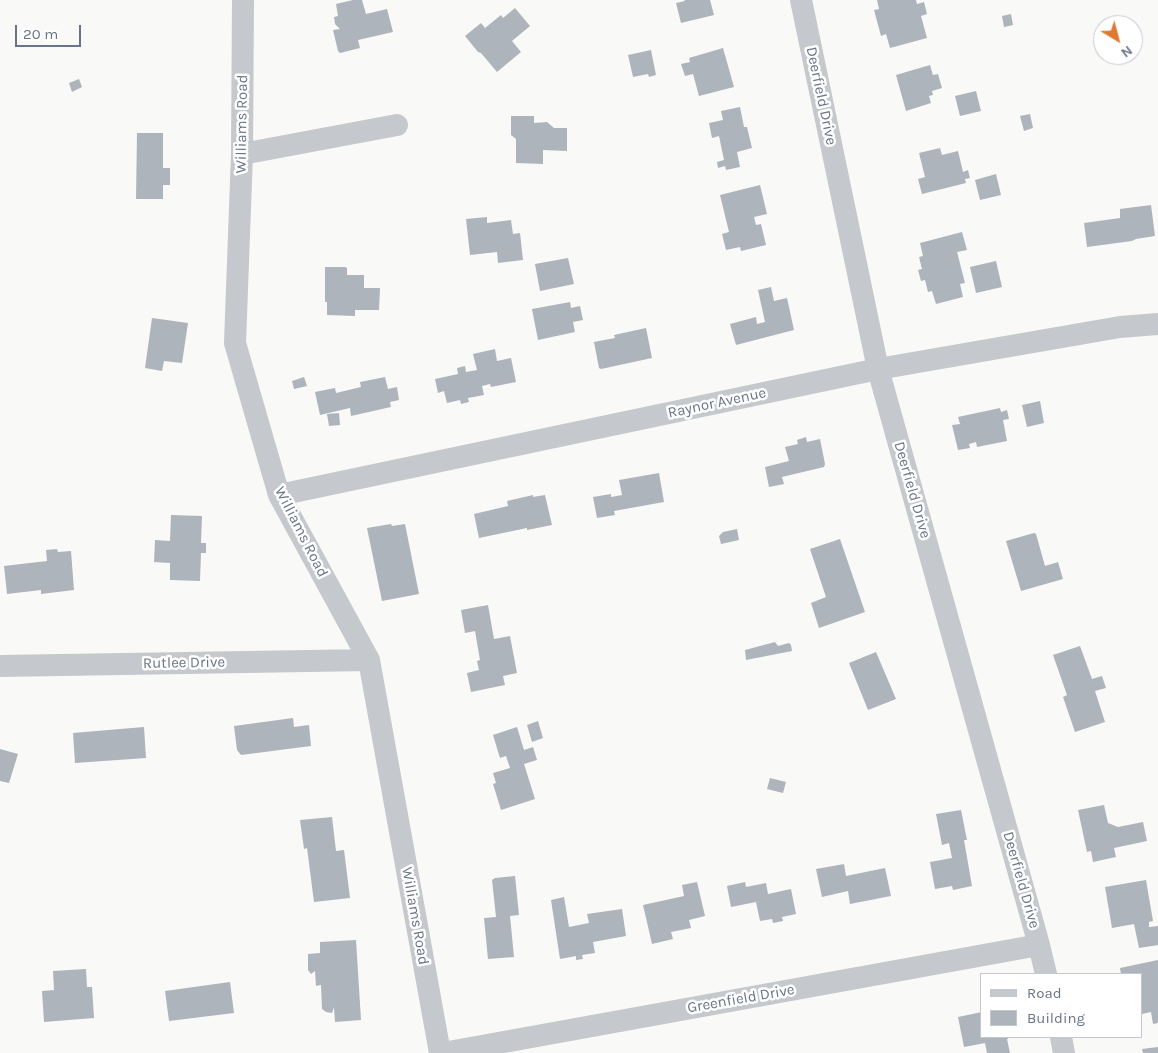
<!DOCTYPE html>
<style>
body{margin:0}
#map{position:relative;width:1158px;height:1053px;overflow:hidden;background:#f9f9f7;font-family:Karla,sans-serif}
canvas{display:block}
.legend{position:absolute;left:980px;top:973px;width:162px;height:65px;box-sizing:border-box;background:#fff;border:1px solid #c3c7cf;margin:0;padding:6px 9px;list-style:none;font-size:15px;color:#697487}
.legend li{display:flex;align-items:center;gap:10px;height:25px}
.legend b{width:25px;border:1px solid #c3c7cf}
.north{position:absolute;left:1093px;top:15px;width:50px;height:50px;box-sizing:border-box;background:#fff;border:1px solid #c3c7cf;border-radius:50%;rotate:143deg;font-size:14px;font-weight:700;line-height:20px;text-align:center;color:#697487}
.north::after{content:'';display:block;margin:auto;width:18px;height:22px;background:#e07930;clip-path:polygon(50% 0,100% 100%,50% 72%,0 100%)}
.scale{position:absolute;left:15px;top:25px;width:66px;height:22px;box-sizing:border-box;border:2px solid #697487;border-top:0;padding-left:6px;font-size:15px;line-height:18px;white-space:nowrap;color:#697487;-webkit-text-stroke:4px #fff;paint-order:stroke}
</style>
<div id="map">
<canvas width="1158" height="1053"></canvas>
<ul class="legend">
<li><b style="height:6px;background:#c5c8cc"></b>Road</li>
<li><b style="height:14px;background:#aeb4bb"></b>Building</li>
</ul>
<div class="north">N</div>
<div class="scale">20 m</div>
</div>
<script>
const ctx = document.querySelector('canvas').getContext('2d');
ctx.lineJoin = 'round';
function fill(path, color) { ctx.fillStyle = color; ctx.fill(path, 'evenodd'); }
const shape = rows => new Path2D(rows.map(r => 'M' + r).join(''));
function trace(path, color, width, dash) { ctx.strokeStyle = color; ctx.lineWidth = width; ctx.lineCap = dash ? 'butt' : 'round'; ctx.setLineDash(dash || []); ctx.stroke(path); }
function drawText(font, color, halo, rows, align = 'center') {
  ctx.font = font + ' Karla,sans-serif'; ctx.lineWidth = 5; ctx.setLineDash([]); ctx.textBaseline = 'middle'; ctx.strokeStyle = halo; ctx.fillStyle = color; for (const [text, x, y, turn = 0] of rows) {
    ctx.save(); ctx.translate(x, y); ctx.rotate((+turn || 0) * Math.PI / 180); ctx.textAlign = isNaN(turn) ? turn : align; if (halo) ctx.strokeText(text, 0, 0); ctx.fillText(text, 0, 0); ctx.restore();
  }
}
fill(shape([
 [353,0,362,0,366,14,387,9,393,32,358,40,360,48,340,53,338,51,333,30,340,29,335,24,334,17,338,16,336,4],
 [684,0,710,0,714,15,681,23,676,3,685,1],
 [877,0,916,0,917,4,924,2,927,14,921,16,927,38,890,48,886,34,881,36,874,10,879,9],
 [515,8,530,26,512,41,521,52,497,72,481,53,478,52,465,36,481,23,485,28,501,15,503,18],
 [1011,14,1013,25,1004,27,1002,16],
 [723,48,734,87,699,96,693,74,685,76,681,64,690,62,689,58],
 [651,50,656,75,649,77,648,74,633,77,628,55],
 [930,65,933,75,938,74,942,88,932,91,933,95,929,96,931,103,906,111,896,75],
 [79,79,82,87,72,92,69,83],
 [976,91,981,111,960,116,955,96],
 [740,107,744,127,747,127,752,148,737,152,740,167,726,170,725,166,718,168,717,162,724,160,719,136,712,138,709,123,723,120,721,111],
 [1030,114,1033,128,1024,131,1020,116],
 [511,116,534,116,534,123,547,122,554,128,567,128,567,151,543,150,543,164,516,163,516,139,511,135],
 [137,133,163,133,163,168,170,168,170,185,163,185,163,199,136,199],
 [940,148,942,155,958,151,963,172,968,170,970,178,965,179,966,183,922,194,918,179,925,177,919,153],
 [996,174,1001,195,980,200,975,180],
 [760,185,767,214,754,217,756,225,761,224,766,245,741,251,740,247,726,250,722,234,729,232,720,195],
 [1151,205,1155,236,1136,239,1132,241,1087,247,1084,223,1120,218,1120,209],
 [487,217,487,223,511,220,513,234,520,233,523,260,498,263,497,252,470,255,466,219],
 [962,232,967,250,957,252,965,283,960,284,963,297,936,304,932,291,928,292,925,280,921,281,918,270,922,269,919,257,923,256,920,243],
 [568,258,574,284,540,291,535,264],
 [996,261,1002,287,976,293,970,267],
 [325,267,345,267,347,268,347,275,364,275,364,288,380,288,379,310,355,310,355,316,327,315,327,302,325,302],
 [771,287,774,301,787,298,794,330,736,345,730,324,756,317,757,324,765,322,758,290],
 [570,302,571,308,580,306,583,320,573,322,575,332,538,340,532,309],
 [152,318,188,323,182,363,164,361,162,371,145,368],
 [646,328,652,358,601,369,599,368,594,342,615,338,614,335],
 [495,349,497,361,511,358,516,382,491,387,490,384,482,386,484,395,468,398,469,402,461,404,460,400,447,403,444,391,438,393,435,379,458,374,457,368,465,366,466,372,477,370,473,354],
 [304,377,307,386,294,389,292,381],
 [385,377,388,389,397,387,399,400,390,402,391,407,351,416,350,408,320,415,315,392,335,388,336,393,361,387,360,382],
 [1040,401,1044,423,1027,427,1022,405],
 [1000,408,1001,412,1007,410,1009,419,1003,420,1007,441,977,447,976,442,969,444,970,448,958,450,952,425,960,424,958,417],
 [339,413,340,425,329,426,327,414],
 [806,437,807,442,820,439,825,464,824,467,782,477,784,484,769,487,765,467,789,461,785,447,798,444,797,440],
 [659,473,664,502,614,511,615,515,597,518,593,497,611,494,611,497,622,495,619,480],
 [533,495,533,497,545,495,552,525,527,530,527,528,479,538,474,514,508,506,507,501],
 [171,515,202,516,201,543,206,543,206,553,201,553,200,581,170,580,170,563,154,562,155,540,170,541],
 [391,524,392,526,405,524,419,594,382,601,367,528],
 [737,529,739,540,721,544,719,536,723,532],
 [1034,533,1036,534,1045,566,1058,562,1063,579,1021,591,1006,541],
 [840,539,865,612,819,628,811,603,826,597,810,549],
 [57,549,58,552,71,551,74,590,41,594,41,590,7,594,4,566,47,561,46,550],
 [488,605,494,639,510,636,517,673,503,676,505,685,471,692,467,673,479,670,477,661,480,660,475,631,465,633,461,610],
 [775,642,778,646,789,643,791,645,792,651,746,660,745,650],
 [1080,646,1092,679,1102,676,1106,688,1095,691,1105,722,1075,732,1063,697,1067,695,1053,655],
 [876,652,896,699,868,710,849,663],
 [293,718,294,727,309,725,311,746,241,755,237,750,234,726],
 [538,721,543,738,532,742,527,725],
 [144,727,146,758,75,763,73,733],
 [517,727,524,750,533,747,537,760,524,764,535,799,501,810,493,784,496,783,493,773,510,768,506,756,500,758,493,735],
 [0,749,18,754,9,783,0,781],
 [770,778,786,782,783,793,767,789],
 [1104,805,1108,823,1118,827,1143,822,1147,841,1114,848,1116,857,1093,862,1091,851,1087,852,1078,810],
 [961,810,967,840,964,840,972,886,953,890,952,886,935,889,930,862,952,858,949,843,942,845,936,814],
 [332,817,336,851,344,850,350,898,314,902,307,848,304,849,300,820],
 [844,864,846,876,885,868,891,896,850,904,848,891,822,897,816,869],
 [515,876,519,915,510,916,514,957,488,959,484,918,496,917,492,880,495,878],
 [1146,880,1153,921,1149,922,1149,927,1158,926,1158,945,1139,948,1134,924,1112,928,1105,887],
 [697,882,705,916,689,920,691,928,671,932,673,939,652,944,643,905,684,896,682,885],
 [745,882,746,887,766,883,768,894,791,889,796,914,782,917,783,921,773,923,772,919,760,921,756,902,731,907,727,886],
 [564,897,569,927,589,923,587,914,622,909,626,936,593,942,595,953,582,955,583,959,576,960,576,956,560,959,551,900],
 [356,940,361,1020,335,1022,334,1007,332,1013,326,1012,322,1009,321,985,316,986,315,971,311,974,308,970,308,954,320,953,320,942],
 [1158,960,1158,1023,1153,1024,1151,1012,1142,1014,1142,974,1121,974,1120,968],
 [86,969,87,987,92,987,94,1018,44,1022,42,991,54,990,53,971],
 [230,982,234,1013,169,1021,165,991],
 [982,1012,982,1037,1008,1037,1008,1039,1007,1039,1010,1053,987,1053,985,1043,964,1047,958,1017],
 [1158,1047,1158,1053,1143,1053,1142,1049]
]), '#aeb4bb');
trace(shape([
 [243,0,242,154,235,343,279,495,369,660,440,1053],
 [801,0,878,369,1039,945,1046,974],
 [242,154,397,125],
 [279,495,878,369,1120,327,1158,324],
 [0,666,369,660],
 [1061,1037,1064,1053],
 [443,1053,1039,945]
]), '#c5c8cc', 22);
drawText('15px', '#697487', '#fff', [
 ["Deerfield Drive",821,96,78],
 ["Williams Road",242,124,-89],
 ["Raynor Avenue",717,403,-12],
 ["Deerfield Drive",912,490,74],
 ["Williams Road",301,532,63],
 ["Rutlee Drive",184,663,-1],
 ["Deerfield Drive",1021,880,74],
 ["Williams Road",415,916,80],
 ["Greenfield Drive",741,999,-10]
]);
</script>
